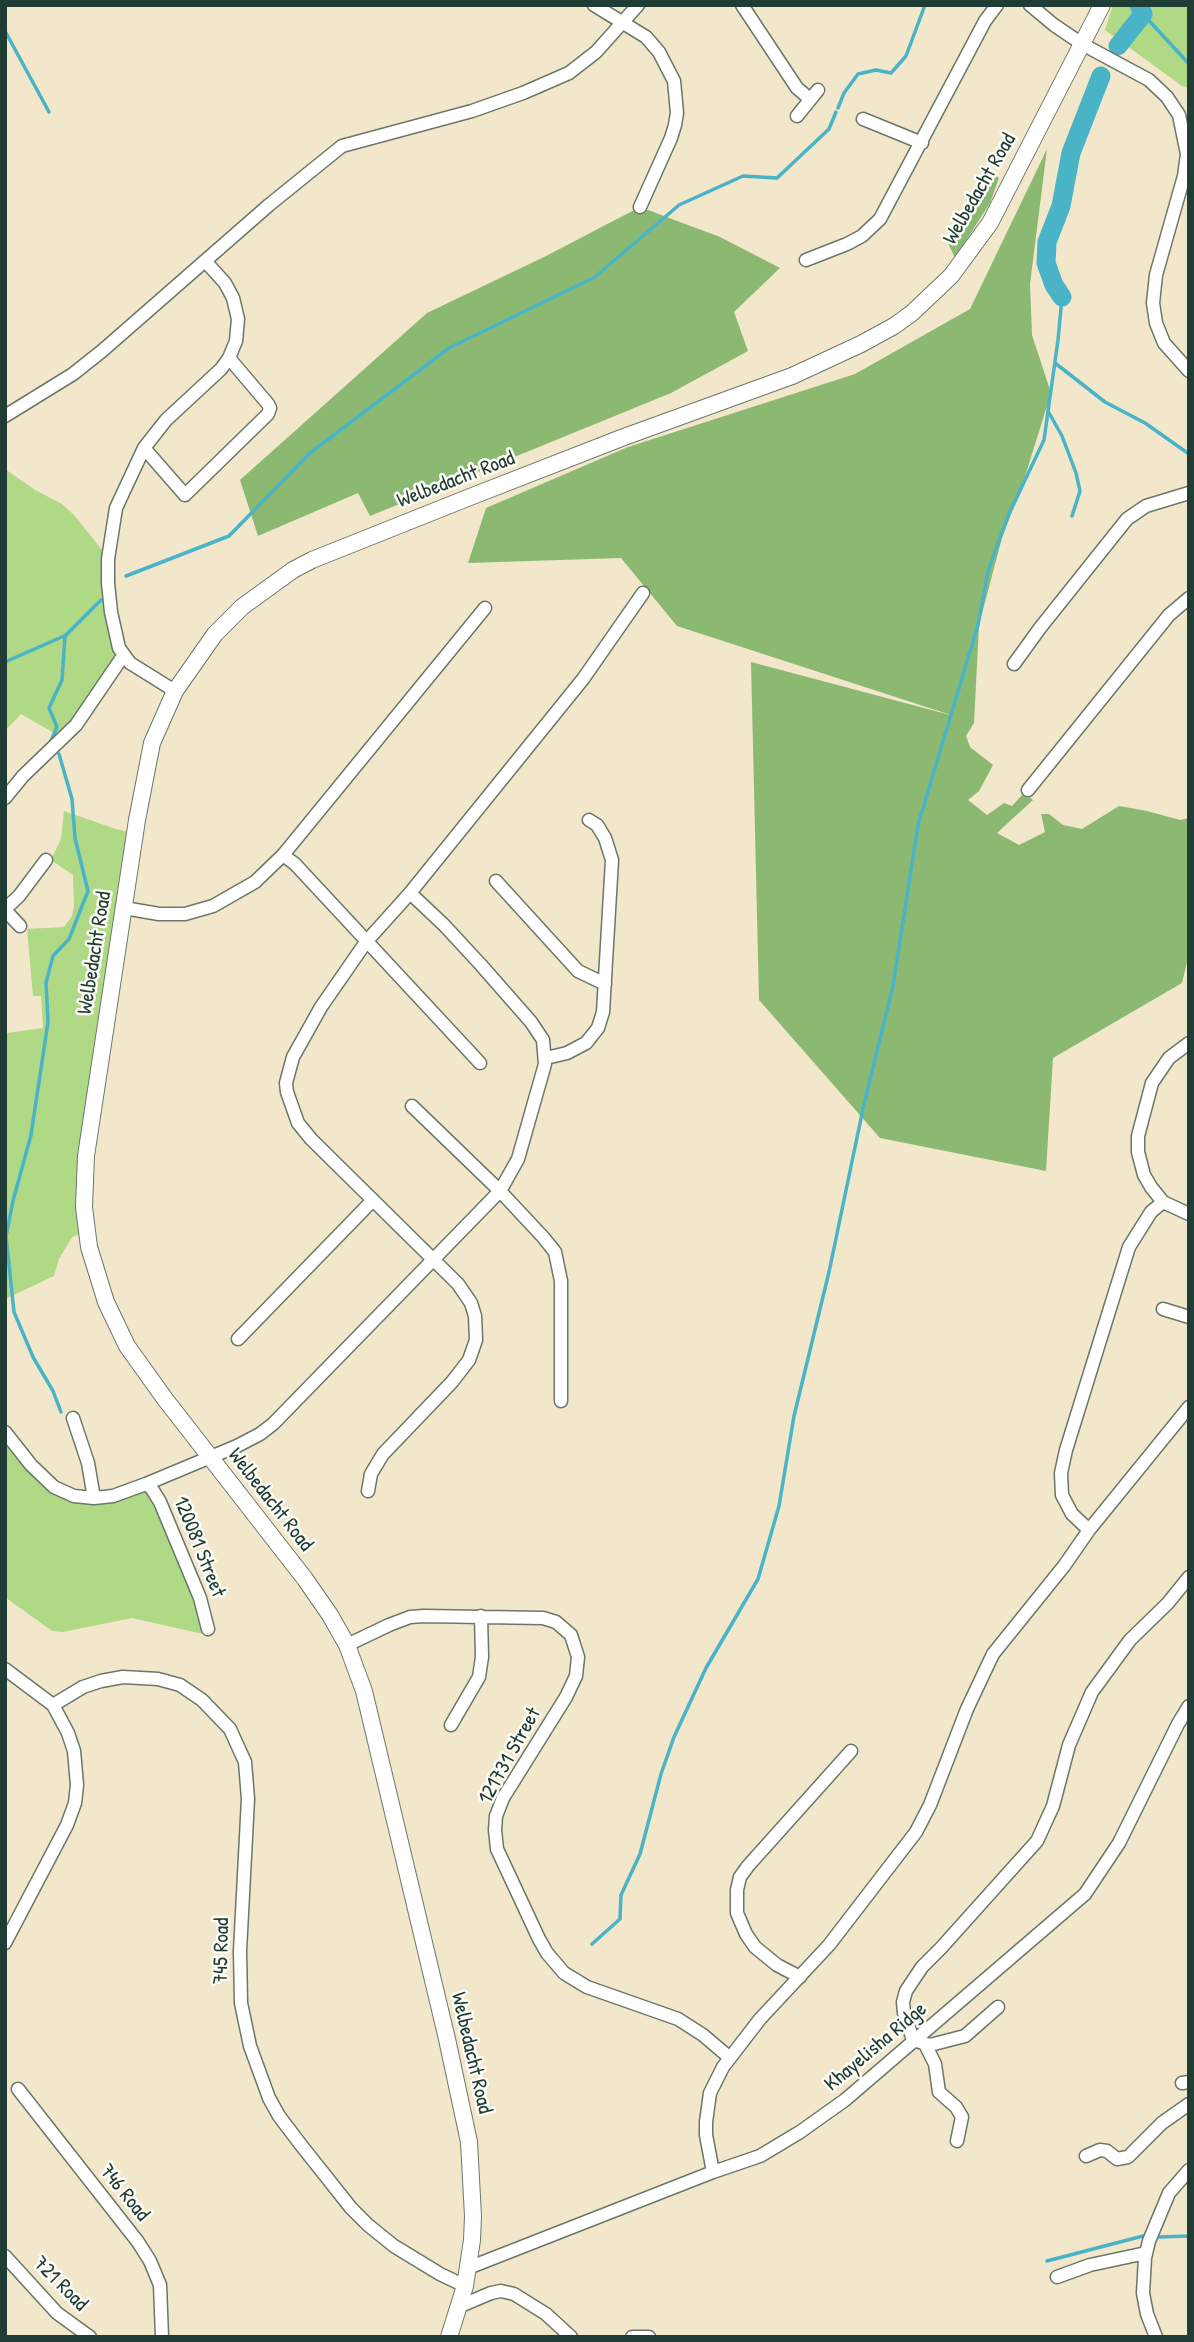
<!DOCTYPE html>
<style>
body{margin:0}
#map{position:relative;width:1194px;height:2342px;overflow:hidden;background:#f2e6cb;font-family:"Patrick Hand",sans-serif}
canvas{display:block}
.frame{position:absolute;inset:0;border:7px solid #1f3d34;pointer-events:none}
</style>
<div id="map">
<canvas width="1194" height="2342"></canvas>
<div class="frame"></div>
</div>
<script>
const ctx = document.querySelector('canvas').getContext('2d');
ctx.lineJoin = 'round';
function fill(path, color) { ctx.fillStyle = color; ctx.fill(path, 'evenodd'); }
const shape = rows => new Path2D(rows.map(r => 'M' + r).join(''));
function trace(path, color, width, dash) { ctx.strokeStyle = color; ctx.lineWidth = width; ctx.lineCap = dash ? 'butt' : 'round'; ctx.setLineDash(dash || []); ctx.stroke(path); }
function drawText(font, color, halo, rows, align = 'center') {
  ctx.font = font + ' "Patrick Hand",sans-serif'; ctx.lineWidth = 5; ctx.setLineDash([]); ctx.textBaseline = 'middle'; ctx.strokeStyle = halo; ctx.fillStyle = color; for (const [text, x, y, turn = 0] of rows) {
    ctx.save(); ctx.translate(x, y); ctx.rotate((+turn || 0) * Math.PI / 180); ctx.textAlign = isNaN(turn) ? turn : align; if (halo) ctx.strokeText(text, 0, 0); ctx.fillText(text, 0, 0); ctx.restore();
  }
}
fill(shape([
 [1113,5,1189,5,1189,88,1182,86,1105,30],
 [5,469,35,490,62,504,74,515,107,556,122,655,61,737,21,714,5,731],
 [64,811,116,829,133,833,105,1013,86,1232,72,1237,59,1259,54,1276,5,1299,5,1049,7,1033,43,1028,41,996,33,996,27,929,64,927,72,916,74,906,73,875,51,860,61,839],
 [12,1442,30,1466,84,1499,146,1484,207,1628,203,1634,132,1618,63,1632,52,1631,5,1597,5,1448]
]), '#afd984');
fill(shape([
 [1047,149,1030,284,1032,335,1051,393,1023,483,1002,538,979,625,974,723,966,736,970,747,993,765,979,791,968,800,987,815,1004,803,1012,806,1024,793,1033,800,997,833,1019,845,1045,832,1041,814,1049,814,1063,825,1082,829,1119,806,1147,811,1180,820,1189,818,1189,954,1182,983,1053,1058,1046,1171,880,1138,759,1000,751,662,954,716,677,626,621,558,468,563,486,508,628,447,855,374,970,309],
 [993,174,999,178,990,203,955,258,947,241,960,219,968,211,979,176],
 [640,207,720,237,780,268,734,312,748,351,671,393,370,516,358,493,258,536,240,480,427,313,546,256]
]), '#8bb972');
trace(shape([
 [1143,14,1189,64],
 [5,31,49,112],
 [838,108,844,93,858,74,876,70,891,73,906,56,925,5],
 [1055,363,1105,402,1145,423,1189,454],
 [1048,411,1062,436,1076,473,1080,491,1072,516],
 [126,576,229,536,310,453,449,348,595,277,679,205,743,176,777,178,829,129,836,112],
 [5,662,64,636],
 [50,743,57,727,49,708,62,680,65,636,101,600],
 [59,754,72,799,75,838,88,891,69,939,53,956,46,983,48,1022,31,1135,13,1201,6,1236,14,1312,33,1357,53,1391,61,1412],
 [592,1944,620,1919,621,1895,640,1854,661,1774,674,1737,706,1668,758,1579,779,1506,794,1416,829,1272,864,1104,893,986,918,825,978,625,988,571,1008,516,1044,440,1058,340,1062,297],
 [1159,2237,1189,2236],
 [1047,2261,1143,2236]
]), '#49b3c7', 3.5);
trace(shape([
 [1118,46,1143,14,1139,5],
 [1062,297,1054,285,1046,263,1047,242,1061,206,1071,153,1101,76]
]), '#49b3c7', 19);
const minor = shape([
 [594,5,646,37,659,52,674,81,677,113,675,125,671,138,640,207],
 [742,5,797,88,810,99],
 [1030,5,1054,25,1082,44,1149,80,1167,97,1179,115,1187,154,1184,176,1156,275,1153,303,1156,323,1164,343,1189,371],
 [797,116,818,90],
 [863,119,922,143],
 [806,260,847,244,862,236,880,219,985,21,997,5],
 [5,416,73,374,102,351,269,205,342,146,472,111,523,93,569,73,596,52,638,5],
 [144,448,185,495,268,414,270,408,268,404,229,358],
 [1014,664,1040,628,1127,519,1146,506,1189,493],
 [175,691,130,663,119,648,111,612,108,583,108,559,116,508,144,448,166,420,221,369,229,358,236,341,238,319,233,298,225,283,206,262],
 [1028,790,1169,615,1189,598],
 [5,798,23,776,76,725,123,656],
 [283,855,295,864,480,1063],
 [496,881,578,971,605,984],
 [124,908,159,914,185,914,213,906,255,882,283,855,485,608],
 [5,909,19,896,46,860],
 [5,910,20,926],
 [1189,1043,1169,1058,1152,1083,1138,1136,1138,1152,1144,1175,1151,1187,1163,1202,1189,1214],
 [546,1058,567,1053,586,1043,598,1028,603,1012,612,860,605,838,597,825,589,820],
 [412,1106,500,1191,543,1237,555,1252,561,1281,561,1401],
 [1163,1309,1189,1317],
 [238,1339,373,1200],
 [73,1418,88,1463,94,1498],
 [5,1432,31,1465,54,1487,74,1496,94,1498,113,1496,146,1484,237,1446,260,1434,273,1424,500,1191,518,1159,545,1064,543,1040,531,1022,481,965,444,925,410,893],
 [146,1484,152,1489,160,1502,200,1598,208,1629],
 [368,1491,371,1474,383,1454,452,1382,469,1360,476,1340,475,1316,471,1303,458,1284,311,1139,298,1123,287,1092,286,1083,293,1057,321,1007,366,942,410,893,583,679,643,593],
 [1089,1530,1072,1514,1062,1495,1061,1473,1066,1450,1129,1247,1151,1212,1163,1202],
 [347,1645,389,1625,410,1617,424,1616,543,1618,556,1622,571,1635,578,1657,576,1676,566,1697,503,1798,496,1816,495,1830,497,1849,539,1939,547,1953,564,1973,587,1987,678,2019,703,2035,730,2058],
 [5,1669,53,1705,68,1733,74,1751,77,1785,75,1803,67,1825,5,1943],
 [53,1705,83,1687,101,1681,123,1677,158,1679,180,1685,202,1700,230,1729,245,1762,248,1799,240,1951,241,2003,250,2046,269,2098,279,2116,301,2145,351,2208,368,2225,394,2246,440,2274,465,2286],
 [451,1725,479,1677,482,1657,481,1616],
 [800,1977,777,1965,755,1947,746,1934,737,1913,737,1890,740,1877,748,1866,851,1751],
 [998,2007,965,2036,930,2045,913,2040,904,2013,903,2002,906,1991,922,1967,941,1948,1037,1841,1053,1806,1069,1745,1092,1692,1130,1640,1168,1603,1189,1577],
 [925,2044,935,2064,939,2092,956,2107,962,2117,957,2141],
 [1182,2083,1189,2082],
 [18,2089,138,2242,150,2261,160,2285,162,2337],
 [1086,2156,1100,2150,1107,2151,1117,2159,1128,2157,1162,2123,1189,2104],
 [713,2172,706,2135,706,2122,710,2093,723,2067,760,2019,829,1945,916,1832,930,1805,967,1709,993,1654,1064,1566,1089,1530,1189,1407],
 [5,2256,57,2313,90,2337],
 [468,2268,713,2172,760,2156,800,2132,845,2100,1085,1894,1119,1843,1178,1724,1189,1706],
 [1057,2277,1090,2265,1146,2253],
 [458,2307,491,2293,501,2291,514,2294,546,2314,571,2337],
 [632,2337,649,2337],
 [1156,2337,1147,2314,1143,2293,1145,2258,1149,2241,1169,2193,1189,2170]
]);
const tertiary = shape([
 [449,2337,465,2286,472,2240,473,2216,469,2142,447,2039,364,1691,347,1645,330,1615,305,1579,165,1399,127,1346,106,1302,89,1247,84,1207,86,1156,137,820,152,743,175,691,215,634,242,607,293,570,312,560,470,497,624,437,792,376,861,344,894,326,912,313,951,276,990,223,1102,5]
]);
trace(minor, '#697869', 15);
trace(tertiary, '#697869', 18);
trace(minor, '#fff', 12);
trace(tertiary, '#fff', 16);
drawText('21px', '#1f3d34', '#fdfcf7', [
 ["Welbedacht Road",980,189,-60],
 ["Welbedacht Road",456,480,-21],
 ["Welbedacht Road",95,953,-81],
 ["Welbedacht Road",270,1500,52],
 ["120081 Street",199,1547,68],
 ["121731 Street",510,1756,-61],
 ["745 Road",222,1951,-89],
 ["Khayelisha Ridge",876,2047,-40],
 ["Welbedacht Road",471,2053,77],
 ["746 Road",124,2193,51],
 ["721 Road",60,2284,45]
]);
</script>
